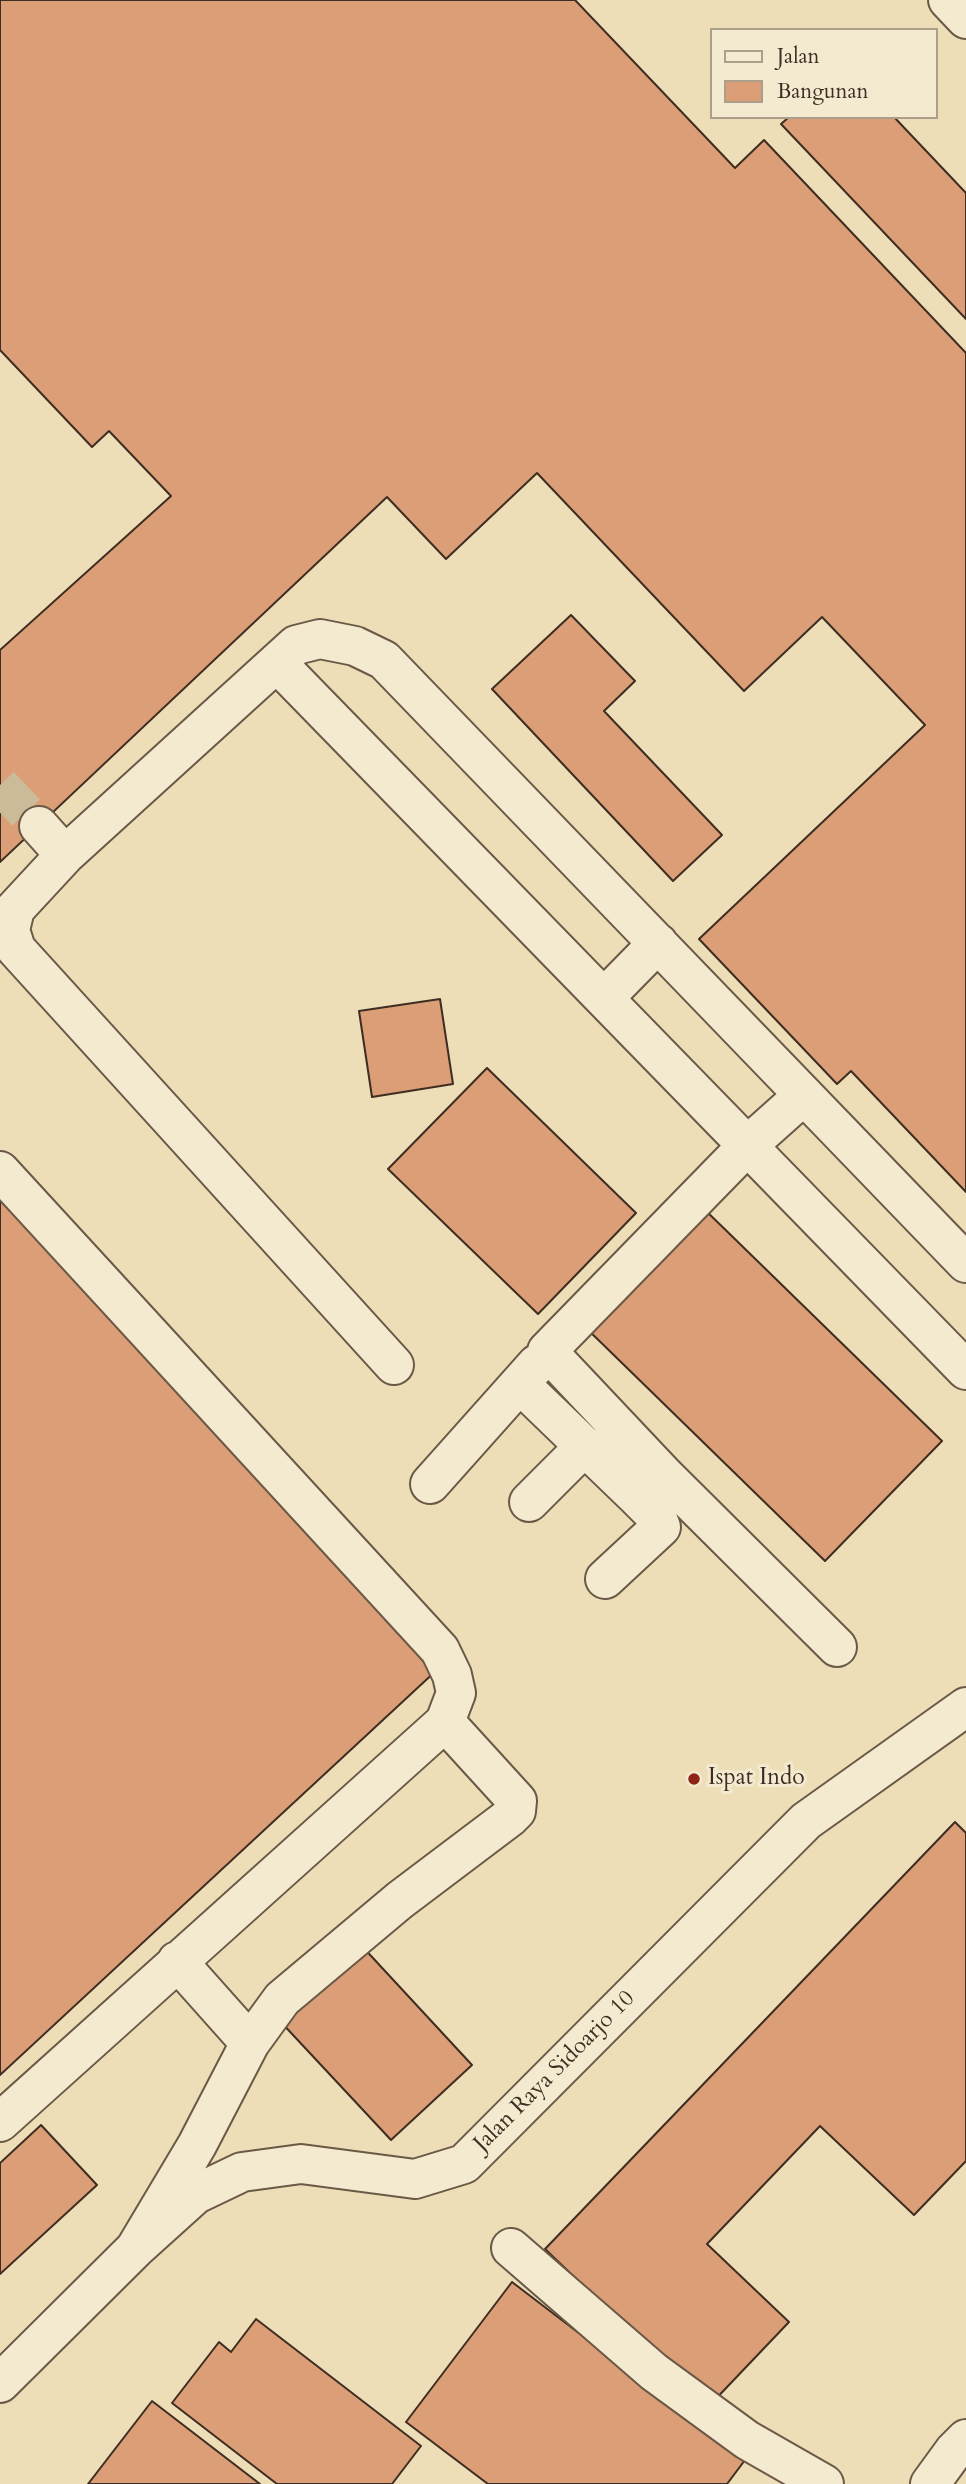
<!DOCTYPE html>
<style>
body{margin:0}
#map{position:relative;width:966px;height:2484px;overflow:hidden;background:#eedeb7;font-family:Cardo,serif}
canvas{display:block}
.legend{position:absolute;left:710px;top:28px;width:228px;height:91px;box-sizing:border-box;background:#f4ead0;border:2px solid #ab9e8a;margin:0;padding:9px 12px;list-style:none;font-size:21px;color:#3e2d22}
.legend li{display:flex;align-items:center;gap:14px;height:35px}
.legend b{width:35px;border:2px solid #ab9e8a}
</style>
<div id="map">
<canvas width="966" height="2484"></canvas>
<ul class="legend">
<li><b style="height:9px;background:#f4ead0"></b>Jalan</li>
<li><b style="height:19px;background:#db9e76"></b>Bangunan</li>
</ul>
</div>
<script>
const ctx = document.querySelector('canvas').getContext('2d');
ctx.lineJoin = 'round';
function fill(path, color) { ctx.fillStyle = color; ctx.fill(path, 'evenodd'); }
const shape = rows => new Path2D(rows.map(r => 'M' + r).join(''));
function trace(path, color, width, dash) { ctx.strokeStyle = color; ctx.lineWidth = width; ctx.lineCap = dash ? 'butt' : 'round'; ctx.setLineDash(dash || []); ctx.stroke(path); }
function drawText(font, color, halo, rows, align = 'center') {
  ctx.font = font + ' Cardo,serif'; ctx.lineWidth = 6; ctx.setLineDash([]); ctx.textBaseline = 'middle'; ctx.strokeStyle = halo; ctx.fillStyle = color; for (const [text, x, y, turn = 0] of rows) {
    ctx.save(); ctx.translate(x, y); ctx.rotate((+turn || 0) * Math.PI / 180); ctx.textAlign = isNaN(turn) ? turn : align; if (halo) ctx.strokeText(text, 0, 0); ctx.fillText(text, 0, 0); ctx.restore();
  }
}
const building = shape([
 [0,0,575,0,735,168,764,140,966,353,966,1192,851,1071,837,1084,699,939,925,725,822,617,744,691,537,473,446,559,387,497,0,862,0,650,171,496,109,431,92,447,0,350,0,0],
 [789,117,894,117,966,193,966,319,781,124,789,117],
 [571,615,635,681,604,711,722,835,673,881,492,689,571,615],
 [440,999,453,1084,372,1097,359,1011,440,999],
 [487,1068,636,1213,538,1314,388,1169,487,1068],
 [0,1197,439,1668,0,2075,0,1197],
 [700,1205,942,1441,825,1561,583,1325,700,1205],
 [955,1822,966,1833,966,2161,914,2215,820,2126,707,2244,789,2322,709,2406,545,2249,955,1822],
 [360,1944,472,2065,391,2140,279,2020,360,1944],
 [41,2125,97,2185,0,2274,0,2163,41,2125],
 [512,2282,745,2460,727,2484,488,2484,406,2422,512,2282],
 [256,2319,421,2446,392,2484,277,2484,172,2403,219,2342,231,2352,256,2319],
 [152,2401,260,2484,88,2484,152,2401]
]);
fill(building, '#db9e76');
trace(building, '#3e2d22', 2);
trace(shape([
 [0,785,39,826]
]), '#cbbb99', 38, [38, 19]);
const minor = shape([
 [948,0,966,19],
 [277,663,966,1370],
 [39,826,65,855,15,909,10,930,16,949,394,1365],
 [65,855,296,645,320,639,355,646,384,660,966,1263],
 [604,998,658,943],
 [804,1095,747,1146,547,1351,664,1475,837,1647],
 [0,1171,440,1650,452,1675,456,1693,445,1722,517,1801,516,1811,510,1817,400,1900,282,1999,250,2043,197,2145,135,2249],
 [520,1384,637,1497,664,1475],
 [430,1484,537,1364],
 [529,1502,585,1446],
 [605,1579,661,1527,657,1517,637,1497],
 [177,1961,250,2043],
 [0,2122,445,1722],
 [511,2248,654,2372,747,2440,824,2484],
 [0,2383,135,2249,196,2194,242,2172,301,2164,415,2179,464,2164,806,1821,966,1707],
 [930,2484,954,2451,966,2439]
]);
trace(minor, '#6a5947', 42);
trace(minor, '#f4ead0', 38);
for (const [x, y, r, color] of [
 [694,1779,7,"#8f2418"]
]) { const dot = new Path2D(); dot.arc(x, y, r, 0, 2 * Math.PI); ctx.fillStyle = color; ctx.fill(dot); trace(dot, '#f4ead0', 2.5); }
drawText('23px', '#3e2d22', '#f4ead0', [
 ["Ispat Indo",708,1779]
], 'left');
drawText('23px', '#3e2d22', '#f4ead0', [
 ["Jalan Raya Sidoarjo 10",555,2072,-45]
]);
</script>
